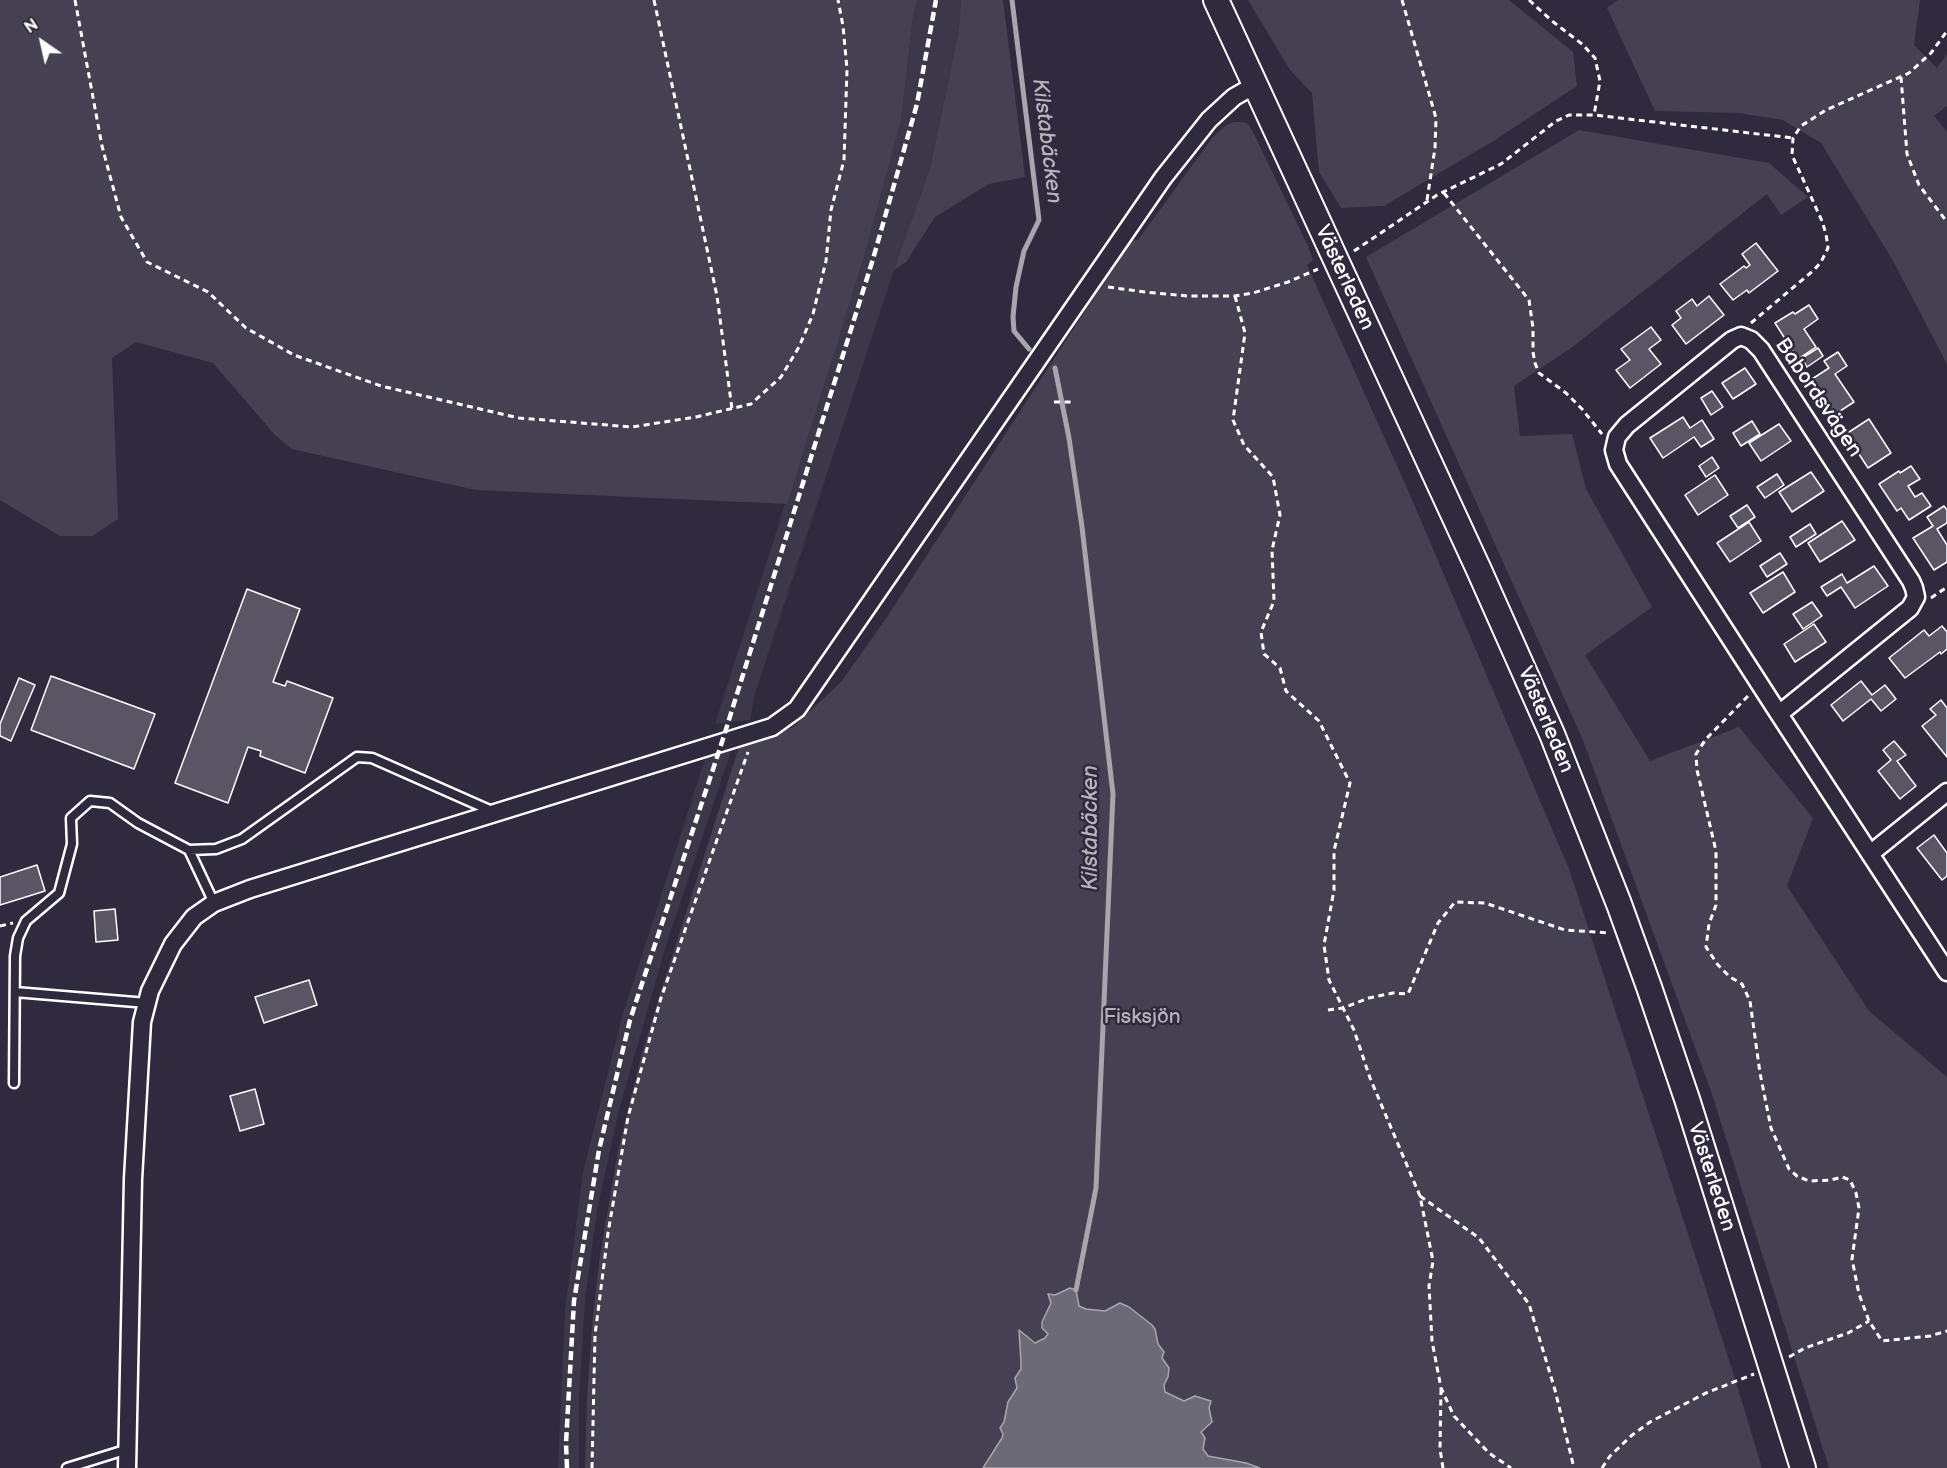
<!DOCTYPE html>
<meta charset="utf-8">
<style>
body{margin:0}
#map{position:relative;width:1947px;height:1468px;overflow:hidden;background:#2f2a3d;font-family:"Balsamiq Sans",sans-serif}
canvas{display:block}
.north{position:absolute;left:12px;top:12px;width:60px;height:60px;-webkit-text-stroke:4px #2f2a3d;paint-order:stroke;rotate:326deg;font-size:16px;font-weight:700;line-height:24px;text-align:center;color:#fff}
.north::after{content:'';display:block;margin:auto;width:21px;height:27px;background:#fff;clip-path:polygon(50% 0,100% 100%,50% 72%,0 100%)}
</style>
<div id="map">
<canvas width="1947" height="1468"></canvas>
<div class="north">N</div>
</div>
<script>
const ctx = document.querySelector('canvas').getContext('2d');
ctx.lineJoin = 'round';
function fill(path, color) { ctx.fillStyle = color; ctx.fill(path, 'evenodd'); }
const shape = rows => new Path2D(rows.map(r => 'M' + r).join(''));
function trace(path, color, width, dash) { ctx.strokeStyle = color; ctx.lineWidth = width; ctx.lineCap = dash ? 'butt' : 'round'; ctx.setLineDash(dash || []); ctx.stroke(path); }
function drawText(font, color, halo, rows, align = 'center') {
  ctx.font = font + ' "Balsamiq Sans",sans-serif'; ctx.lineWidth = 5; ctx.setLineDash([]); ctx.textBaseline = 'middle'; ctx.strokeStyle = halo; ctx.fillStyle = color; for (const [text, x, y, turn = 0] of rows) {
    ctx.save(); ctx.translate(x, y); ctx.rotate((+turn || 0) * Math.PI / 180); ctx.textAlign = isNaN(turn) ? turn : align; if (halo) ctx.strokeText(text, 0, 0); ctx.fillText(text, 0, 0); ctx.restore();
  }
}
fill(shape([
 [917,0,961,0,959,30,930,168,894,270,755,693,750,720,715,724,866,250,901,120,913,17],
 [731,751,667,942,619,1110,597,1210,585,1300,579,1398,579,1468,558,1468,565,1310,583,1172,621,1020,706,756]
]), '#3c3749');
fill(shape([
 [0,0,917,0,913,17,901,120,866,250,787,504,476,490,292,449,275,435,213,363,136,342,112,358,118,519,92,536,60,536,0,500],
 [961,0,1003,0,1025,177,989,184,935,217,906,262,894,270,930,168,959,30],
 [1248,0,1509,0,1573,52,1577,86,1495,140,1384,206,1341,208,1319,172,1312,93,1290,70],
 [1618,0,1920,0,1914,45,1937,68,1947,54,1947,106,1934,116,1947,132,1947,364,1892,259,1821,143,1783,120,1739,113,1655,111,1607,8],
 [1234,122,1243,122,1248,124,1252,130,1308,246,1313,260,1307,265,1410,495,1569,869,1731,1366,1762,1468,585,1468,587,1398,592,1326,599,1262,618,1151,641,1057,654,1013,739,747,793,727,841,682,885,620,1131,240,1138,240,1212,138,1226,125],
 [1579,130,1769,163,1808,197,1781,215,1767,194,1571,348,1514,386,1520,436,1572,434,1586,489,1652,607,1585,655,1650,761,1739,727,1813,818,1787,886,1869,1011,1947,1077,1947,1468,1829,1468,1712,1094,1583,740,1366,257]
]), '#464152');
const water = shape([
 [1070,1288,1076,1290,1079,1306,1086,1309,1105,1311,1120,1303,1129,1307,1152,1325,1155,1329,1158,1344,1164,1352,1162,1358,1169,1368,1168,1377,1164,1385,1165,1392,1184,1401,1195,1396,1211,1401,1209,1408,1212,1422,1201,1432,1205,1438,1203,1449,1208,1456,1246,1463,1260,1468,983,1468,1002,1438,1003,1434,1000,1428,1004,1422,1008,1402,1017,1388,1015,1378,1021,1369,1021,1362,1019,1330,1035,1343,1045,1338,1048,1334,1042,1328,1042,1322,1051,1303,1048,1294,1055,1295,1070,1288]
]);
fill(water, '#6d6a77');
trace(water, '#a7a6ad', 1.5);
trace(shape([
 [1012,0,1039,220,1024,251,1016,287,1013,317,1014,331,1029,349],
 [1055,368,1069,438,1082,527,1113,794,1096,1188,1076,1290]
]), '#a7a6ad', 5);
const building = shape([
 [1756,243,1778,271,1749,293,1747,290,1733,300,1720,284,1744,266,1746,268,1750,265,1742,254,1756,243],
 [1709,296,1724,315,1686,344,1672,325,1681,318,1676,311,1692,299,1697,306,1709,296],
 [1809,305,1818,319,1804,329,1816,347,1798,359,1775,323,1793,312,1795,314,1809,305],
 [1651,327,1661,340,1649,349,1661,364,1630,388,1616,370,1630,360,1621,349,1651,327],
 [1818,348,1823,356,1807,367,1802,358,1818,348],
 [1838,352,1847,366,1835,374,1854,402,1834,415,1812,379,1829,368,1824,361,1838,352],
 [1745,368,1756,384,1733,399,1722,383,1745,368],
 [1712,391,1723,407,1711,415,1701,398,1712,391],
 [1683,417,1690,428,1702,420,1714,439,1701,447,1694,437,1663,458,1650,438,1683,417],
 [1869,419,1891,453,1868,468,1846,434,1869,419],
 [1752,421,1760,434,1741,446,1733,433,1752,421],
 [1779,424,1791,441,1761,461,1749,443,1779,424],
 [1712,457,1719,468,1706,477,1699,466,1712,457],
 [1911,466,1920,479,1908,486,1915,497,1922,493,1931,506,1909,520,1901,508,1897,511,1879,484,1899,471,1900,473,1911,466],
 [1811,472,1824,491,1792,512,1779,492,1811,472],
 [1777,474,1784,485,1765,498,1757,487,1777,474],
 [1715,475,1728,495,1698,515,1685,495,1715,475],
 [1747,505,1755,517,1738,528,1730,516,1747,505],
 [1944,506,1947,510,1947,523,1937,529,1947,545,1947,562,1934,570,1913,538,1933,526,1927,517,1944,506],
 [1842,521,1855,540,1820,562,1808,543,1842,521],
 [1749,522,1761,541,1730,562,1717,543,1749,522],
 [1810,524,1816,534,1796,547,1790,537,1810,524],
 [1780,553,1787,564,1767,577,1760,566,1780,553],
 [1874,566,1888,586,1855,608,1841,587,1827,596,1821,587,1842,574,1847,583,1874,566],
 [1783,572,1795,592,1763,613,1750,593,1783,572],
 [247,589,300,609,273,682,285,686,287,681,333,698,305,773,260,756,261,751,248,747,228,803,175,783,247,589],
 [1812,602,1822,616,1803,629,1793,614,1812,602],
 [1814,624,1826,642,1795,662,1784,644,1814,624],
 [1942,626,1947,632,1947,649,1941,654,1940,652,1905,678,1889,658,1924,630,1929,636,1942,626],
 [51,676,155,714,134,769,31,730,51,676],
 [19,678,35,685,11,741,0,736,0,724,19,678],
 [1861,681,1872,695,1885,685,1896,699,1881,711,1871,699,1843,721,1831,705,1861,681],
 [1941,700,1947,708,1947,757,1922,726,1936,715,1930,709,1941,700],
 [1894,741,1906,755,1897,761,1916,786,1900,799,1878,771,1891,760,1883,750,1894,741],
 [1934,835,1947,853,1947,876,1942,880,1917,848,1934,835],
 [37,865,45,891,0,905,0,877,37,865],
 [115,909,118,940,96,942,94,911,115,909],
 [309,980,317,1005,264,1023,255,997,309,980],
 [255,1089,264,1124,240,1131,230,1096,255,1089]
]);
fill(building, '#595564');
trace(building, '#fff', 1.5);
const lane = shape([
 [189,850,214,903],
 [15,992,147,1003],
 [14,1083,15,956,18,938,26,921,59,893,72,844,71,818,90,801,110,803,138,823,189,850,216,849,242,839,357,757,372,758,494,812],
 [67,1468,128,1449]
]);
const street = shape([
 [1779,714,1910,608,1916,597,1914,588,1911,581,1761,350,1751,340,1741,336,1732,340,1627,425,1617,437,1614,450,1618,464,1779,714,1947,972],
 [1870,854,1947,792],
 [127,1468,133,1179,142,1022,150,991,173,944,194,917,214,903,250,889,772,727,797,709,1163,178,1209,120,1234,97,1255,85]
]);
const secondary = shape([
 [1216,0,1479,570,1552,734,1619,904,1649,987,1687,1099,1803,1468]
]);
trace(lane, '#fff', 13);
trace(street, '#fff', 21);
trace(secondary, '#fff', 28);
trace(shape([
 [75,0,102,146,121,217,147,262,208,292,246,328,294,355,381,386,519,418,632,427,696,417,751,404,781,377,799,347,813,314,826,261,831,210,844,160,847,69,843,26,838,0],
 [654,0,717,296,732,409],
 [1402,0,1436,118,1435,148,1427,200],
 [1529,0,1552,21,1582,44,1595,58,1600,81,1594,115],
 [1901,77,1907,154,1919,185,1947,222],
 [1444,193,1529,300,1533,328,1533,352,1535,363,1539,373,1566,393,1582,409,1602,434],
 [1354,251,1437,195,1501,164,1556,121,1569,115,1594,115,1793,138],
 [1108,287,1145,292,1188,296,1235,296,1253,293,1288,282,1318,269],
 [1235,296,1245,333,1233,420,1244,445,1273,477,1280,515,1272,550,1274,601,1261,632,1264,654,1280,668,1286,691,1319,721,1350,783,1334,851,1334,890,1324,945,1329,980,1354,1030,1370,1078,1420,1196,1433,1261,1429,1286,1432,1341,1441,1388,1454,1416,1489,1453,1511,1468],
 [1751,323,1814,270,1821,262,1828,248,1826,234,1822,221,1792,155,1793,138,1801,126,1826,110,1909,73,1931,53,1947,31],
 [1054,402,1075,402],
 [1931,598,1947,587],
 [1748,696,1706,739,1696,754,1697,770,1716,851,1716,905,1709,924,1706,947,1718,965,1730,977,1742,984,1750,1001,1760,1073,1771,1128,1789,1169,1797,1176,1809,1181,1831,1180,1842,1177,1850,1180,1856,1193,1859,1208,1852,1259,1859,1294,1869,1321,1882,1341,1930,1336,1947,1331],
 [0,926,13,923],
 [1328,1010,1343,1008,1369,998,1393,993,1408,994,1438,923,1455,902,1485,903,1565,930,1610,933],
 [1420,1196,1479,1238,1529,1304,1555,1390,1574,1468],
 [1789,1357,1805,1348,1848,1333,1869,1321],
 [1441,1389,1440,1449,1443,1468],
 [592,1468,595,1335,608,1233,628,1117,661,998,748,752],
 [1602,1468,1610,1456,1631,1436,1650,1422,1706,1393,1754,1374]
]), '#fff', 3, [6, 4.5]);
trace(lane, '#2f2a3d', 8);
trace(street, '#2f2a3d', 16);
trace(secondary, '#2f2a3d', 24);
trace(shape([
 [567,1468,566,1443,574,1301,599,1150,630,1020,722,742,873,259,917,104,936,0]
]), '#fff', 4.5, [9, 4.5]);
drawText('21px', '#fff', '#2f2a3d', [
 ["Västerleden",1344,278,65],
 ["Babordsvägen",1818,398,56],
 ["Västerleden",1545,720,67],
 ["Västerleden",1711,1177,72]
]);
drawText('21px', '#b5b3ba', '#2f2a3d', [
 ["Fisksjön",1142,1018]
]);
drawText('italic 22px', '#b6b4bb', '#2f2a3d', [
 ["Kilstabäcken",1046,141,83],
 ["Kilstabäcken",1091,828,-90]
]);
</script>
